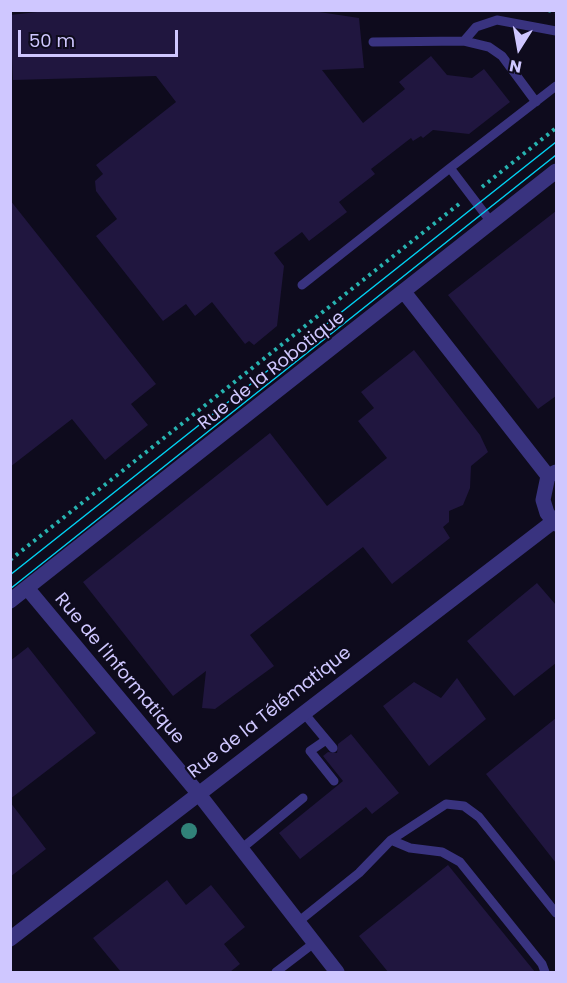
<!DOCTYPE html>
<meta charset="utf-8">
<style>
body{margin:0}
#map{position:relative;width:567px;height:983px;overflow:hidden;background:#0e0b1d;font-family:Poppins,sans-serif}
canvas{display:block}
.frame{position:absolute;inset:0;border:12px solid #cfc7ff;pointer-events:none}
.north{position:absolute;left:489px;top:18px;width:60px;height:60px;-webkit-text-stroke:4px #0e0b1d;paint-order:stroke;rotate:191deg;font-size:16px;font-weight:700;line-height:24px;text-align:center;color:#cfc7ff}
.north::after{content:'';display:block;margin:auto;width:21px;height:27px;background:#cfc7ff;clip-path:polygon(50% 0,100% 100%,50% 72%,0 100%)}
.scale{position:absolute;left:18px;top:30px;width:160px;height:27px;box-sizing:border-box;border:3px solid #cfc7ff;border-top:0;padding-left:8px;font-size:18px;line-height:21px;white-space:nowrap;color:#cfc7ff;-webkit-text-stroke:4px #0e0b1d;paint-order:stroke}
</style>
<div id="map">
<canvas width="567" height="983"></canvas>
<div class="frame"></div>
<div class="north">N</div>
<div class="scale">50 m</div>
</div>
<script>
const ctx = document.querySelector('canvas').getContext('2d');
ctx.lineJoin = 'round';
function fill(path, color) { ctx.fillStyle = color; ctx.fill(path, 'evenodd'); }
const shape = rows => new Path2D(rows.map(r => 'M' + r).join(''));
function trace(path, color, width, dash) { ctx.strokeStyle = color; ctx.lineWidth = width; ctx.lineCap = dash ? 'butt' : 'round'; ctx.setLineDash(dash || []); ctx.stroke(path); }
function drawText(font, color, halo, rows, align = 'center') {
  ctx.font = font + ' Poppins,sans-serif'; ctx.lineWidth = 4.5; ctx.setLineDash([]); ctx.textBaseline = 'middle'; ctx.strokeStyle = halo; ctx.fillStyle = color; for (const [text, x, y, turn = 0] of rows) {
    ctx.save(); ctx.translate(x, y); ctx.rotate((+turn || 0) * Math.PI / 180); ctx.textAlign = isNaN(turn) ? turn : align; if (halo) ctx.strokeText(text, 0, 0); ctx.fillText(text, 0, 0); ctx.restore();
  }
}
fill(shape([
 [55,10,306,10,359,18,364,68,322,70,363,123,405,89,399,82,431,56,447,75,472,78,484,69,510,102,469,134,433,130,423,138,421,136,413,141,411,138,371,169,375,174,339,202,347,212,309,241,302,232,274,253,284,266,277,326,254,345,249,341,245,344,212,302,195,316,186,304,163,321,96,236,117,219,96,191,95,181,103,174,96,165,176,102,156,76,13,80,10,15],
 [10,200,156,384,131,404,148,425,105,460,72,419,10,467],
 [556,211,556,396,538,409,448,295],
 [414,350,480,435,488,452,471,466,470,488,463,505,449,511,449,522,443,527,450,538,392,584,363,547,250,635,274,666,215,709,202,708,206,671,173,696,83,582,270,433,327,506,387,458,358,421,374,408,361,392],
 [537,583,556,605,556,663,514,696,467,641],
 [28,647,96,733,10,799,10,661],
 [457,678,486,719,429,766,383,706,414,682,441,698],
 [556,718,556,863,486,774],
 [351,734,399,793,372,814,366,807,300,859,279,833,343,781,323,756,328,752,337,753,338,744],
 [10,802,46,849,10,877],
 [448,865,535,972,388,972,359,936],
 [167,880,186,905,211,885,245,927,224,944,240,964,230,972,121,972,93,938]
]), '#20163f');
trace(shape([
 [548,10,556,12],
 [482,187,556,128],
 [10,560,459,204]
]), '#27b3b0', 4, [3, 4.5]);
trace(shape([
 [464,41,476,27,497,20,556,31],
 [373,42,464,41,489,47,502,56,536,102],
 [450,168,556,86],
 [302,285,450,168,491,222],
 [303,712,333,748],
 [326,740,310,751,334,781],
 [391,840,446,804,464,806,479,817,556,913],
 [241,849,303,798],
 [298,922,359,873,391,840,410,848,442,852,460,862,542,964,545,972],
 [276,972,314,943]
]), '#39337f', 9);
trace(shape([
 [404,292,548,476],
 [556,472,548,476,543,500,547,513,556,524],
 [27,588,198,793,337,972],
 [10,601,556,171],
 [10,939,554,521]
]), '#39337f', 15);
trace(shape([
 [10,575,556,142],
 [10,589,556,155]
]), '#00d1f2', 1.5);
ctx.fillStyle = '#318279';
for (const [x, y] of [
 [189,831]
]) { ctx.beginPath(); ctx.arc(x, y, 8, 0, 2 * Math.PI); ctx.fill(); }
drawText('18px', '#cfc7ff', '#0e0b1d', [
 ["Rue de la Robotique",272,371,-38],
 ["Rue de l'Informatique",119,669,50],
 ["Rue de la Télématique",270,713,-38]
]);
</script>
